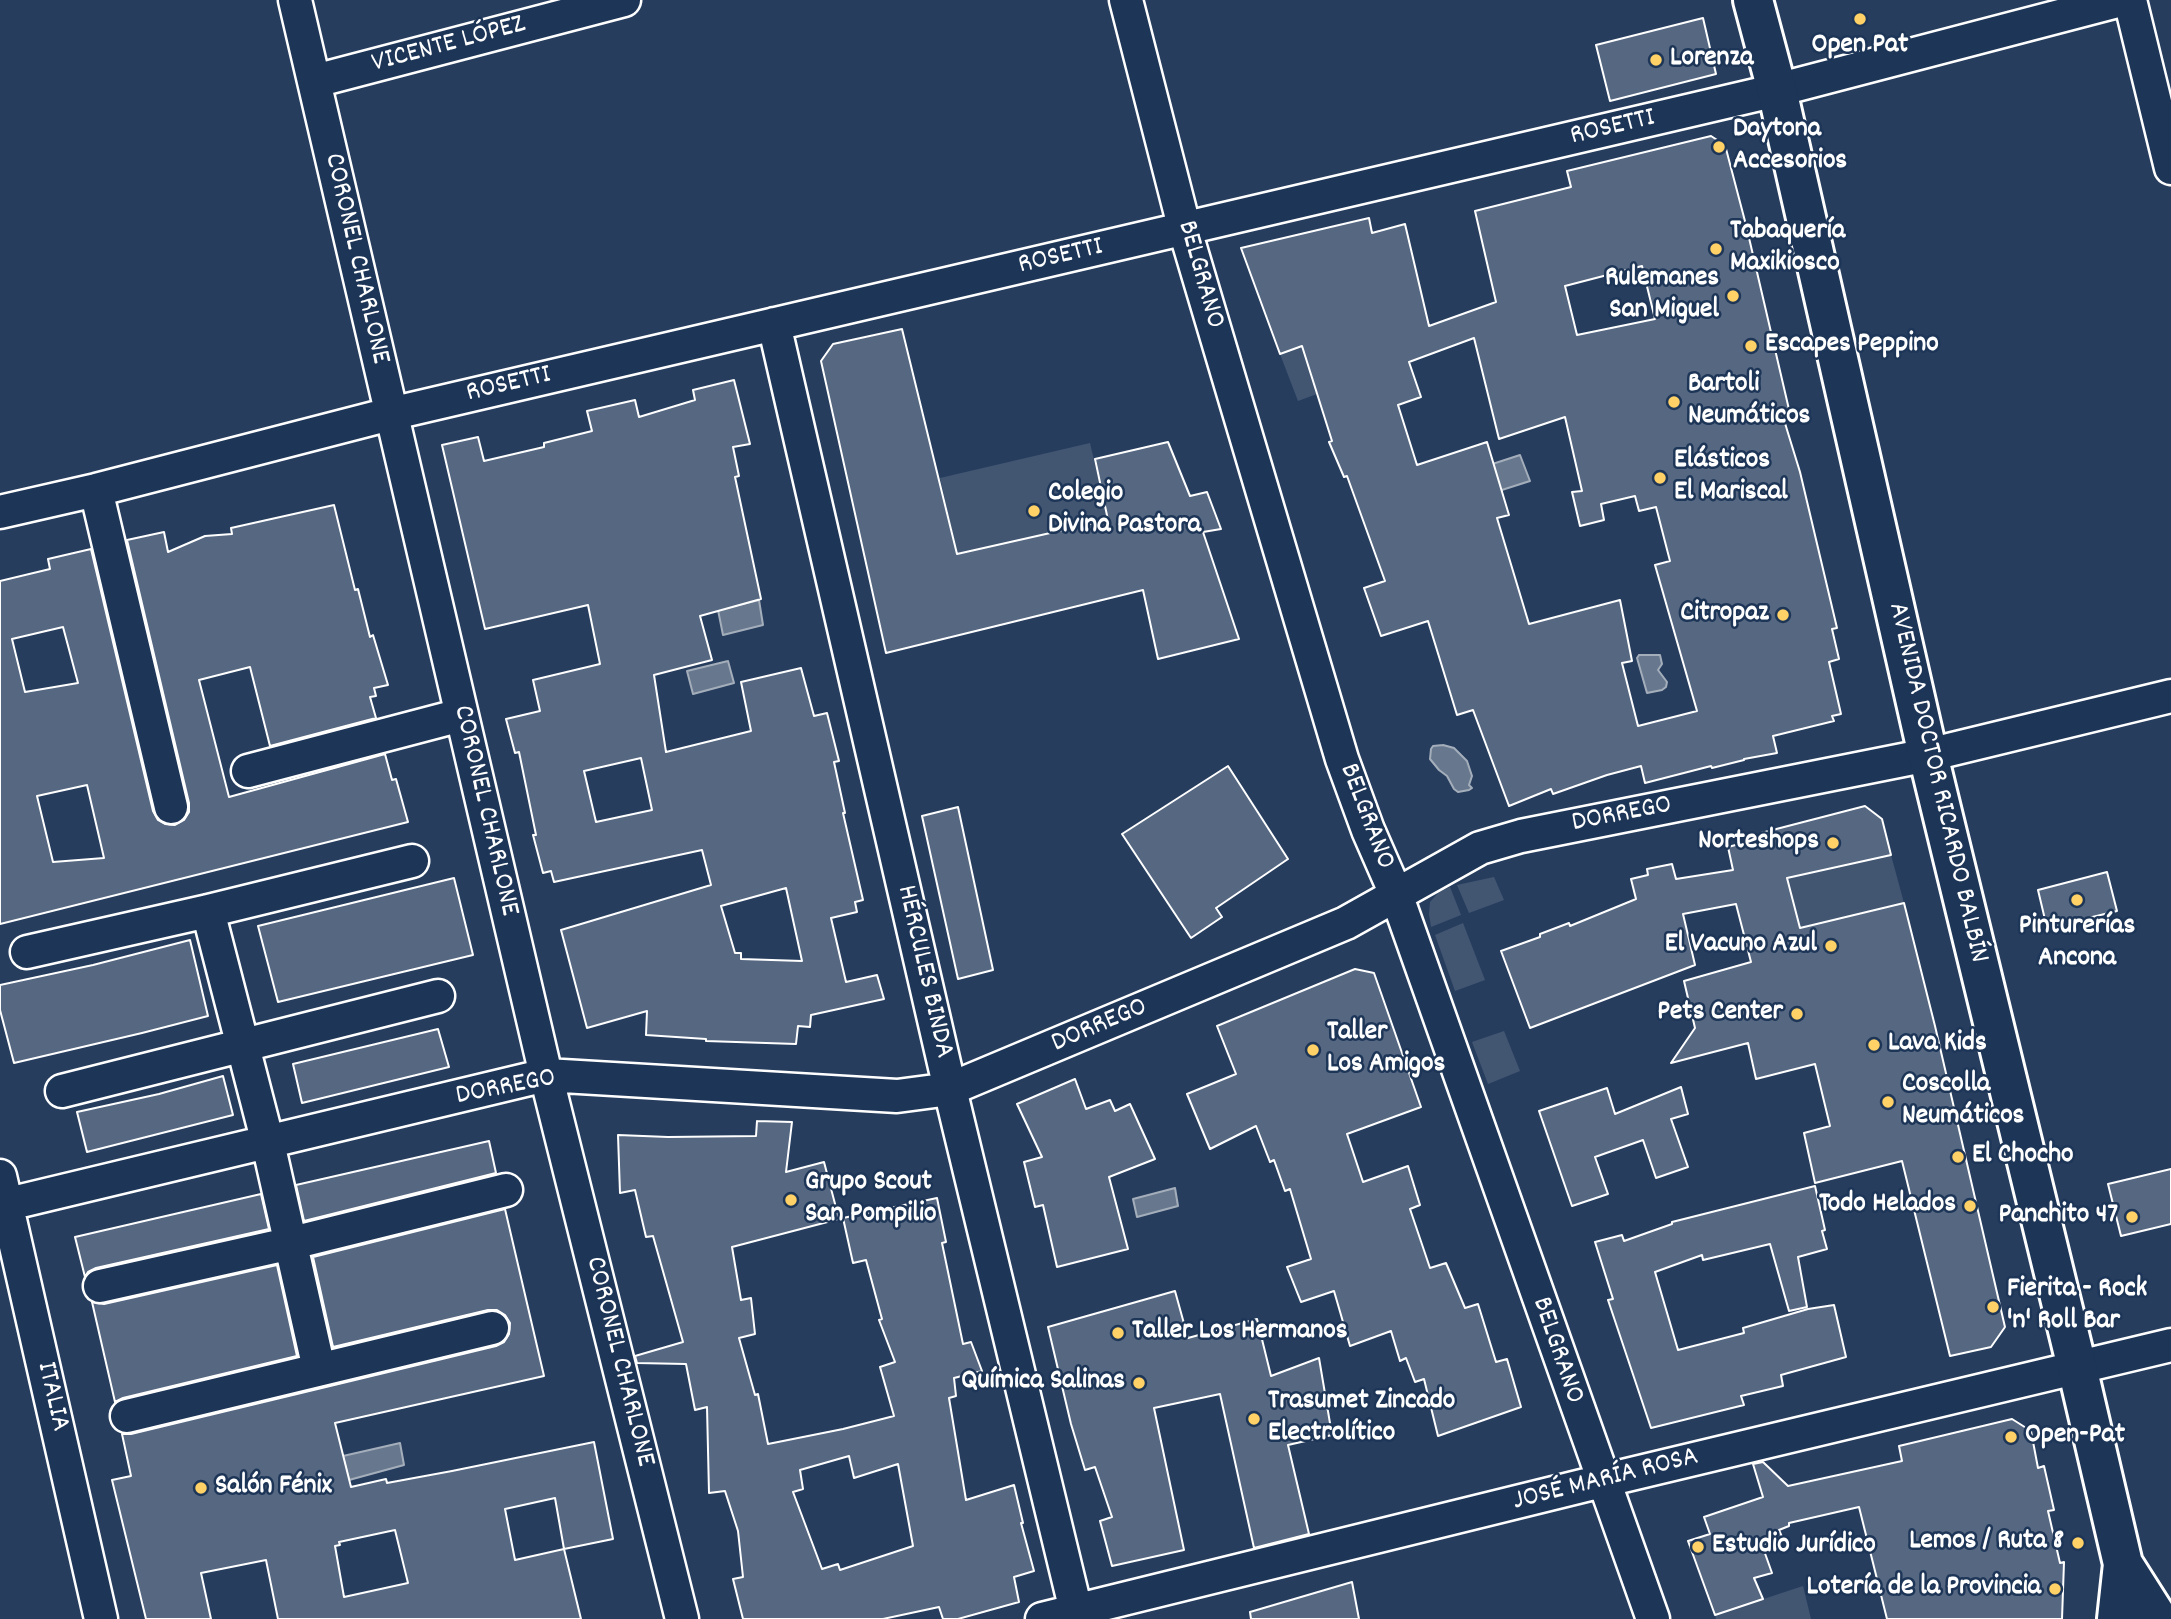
<!DOCTYPE html>
<meta charset="utf-8">
<style>
body{margin:0}
canvas{display:block;background:#263d5e}
</style>
<canvas width="2171" height="1619"></canvas>
<script>
const ctx = document.querySelector('canvas').getContext('2d');
ctx.lineJoin = 'round';
function fill(path, color) { ctx.fillStyle = color; ctx.fill(path, 'evenodd'); }
const shape = rows => new Path2D(rows.map(r => 'M' + r).join(''));
function trace(path, color, width, dash) { ctx.strokeStyle = color; ctx.lineWidth = width; ctx.lineCap = dash ? 'butt' : 'round'; ctx.setLineDash(dash || []); ctx.stroke(path); }
function drawText(font, color, halo, rows, align = 'center') {
  ctx.font = font + ' Dekko,sans-serif'; ctx.lineWidth = 5; ctx.setLineDash([]); ctx.textBaseline = 'middle'; ctx.strokeStyle = halo; ctx.fillStyle = color; for (const [text, x, y, turn = 0] of rows) {
    ctx.save(); ctx.translate(x, y); ctx.rotate((+turn || 0) * Math.PI / 180); ctx.textAlign = isNaN(turn) ? turn : align; if (halo) ctx.strokeText(text, 0, 0); ctx.fillText(text, 0, 0); ctx.restore();
  }
}
fill(shape([
 [1391,315,1317,394,1298,401,1280,354],
 [1090,443,1108,520,957,554,940,478],
 [1891,855,1904,903,1799,928,1787,878],
 [1494,877,1504,900,1469,913,1457,885],
 [1450,887,1461,915,1431,927,1429,914,1430,902,1439,892],
 [1463,923,1485,980,1455,991,1435,935],
 [1504,1031,1520,1071,1488,1084,1472,1042],
 [1803,1586,1811,1619,1716,1619,1715,1615]
]), '#425672');
const water = shape([
 [1520,455,1530,481,1483,496,1474,470,1520,455],
 [759,600,763,625,723,635,718,610,759,600],
 [1639,655,1660,655,1662,664,1658,670,1667,682,1666,687,1662,690,1647,693,1637,658,1639,655],
 [728,661,734,683,693,694,687,671,728,661],
 [1443,745,1454,748,1467,761,1472,776,1469,785,1472,788,1469,790,1458,792,1454,789,1447,776,1439,770,1430,759,1431,749,1433,746,1443,745],
 [1175,1188,1178,1206,1137,1217,1133,1199,1175,1188],
 [400,1443,404,1465,349,1480,343,1456,400,1443]
]);
fill(water, '#67788e');
trace(water, '#a4aebb', 2);
const building = shape([
 [1703,18,1716,74,1610,101,1596,45,1703,18],
 [1711,136,1725,145,1746,225,1791,418,1784,420,1800,472,1837,628,1832,629,1839,659,1829,662,1841,714,1832,716,1834,721,1773,736,1777,753,1744,759,1744,760,1712,768,1711,766,1645,783,1641,766,1607,775,1553,794,1551,789,1509,806,1473,710,1457,715,1428,621,1381,636,1364,588,1385,581,1347,476,1344,477,1329,442,1332,441,1302,346,1280,354,1241,248,1369,218,1372,233,1405,224,1429,326,1496,302,1475,211,1571,187,1567,171,1711,136],
 [1642,266,1655,319,1577,335,1565,286,1642,266],
 [1474,338,1499,439,1565,417,1582,491,1572,492,1580,526,1604,520,1601,504,1635,496,1639,511,1656,507,1670,561,1655,565,1697,711,1638,726,1622,663,1632,661,1620,600,1529,624,1497,518,1509,515,1487,442,1417,465,1398,405,1421,397,1409,362,1474,338],
 [902,329,957,554,1108,520,1095,459,1168,442,1190,496,1207,492,1221,529,1203,532,1239,639,1158,659,1143,590,886,653,821,361,833,344,902,329],
 [734,380,750,444,733,447,739,476,735,477,761,599,700,616,712,660,654,675,666,752,751,731,741,682,801,668,814,716,827,713,839,761,834,762,845,813,843,813,863,900,855,902,857,912,831,918,846,982,877,975,884,999,811,1015,810,1027,798,1026,796,1044,706,1041,706,1039,646,1035,647,1011,587,1028,561,930,711,885,702,850,554,882,551,871,543,873,533,835,536,835,519,752,515,753,506,719,540,711,533,680,600,664,588,605,485,629,442,445,478,437,484,461,544,447,544,443,592,431,587,411,635,400,639,417,695,400,693,390,734,380],
 [641,758,652,810,596,822,584,771,641,758],
 [786,888,802,961,741,959,741,953,735,953,721,906,786,888],
 [334,505,355,590,358,589,370,637,373,635,388,685,374,688,376,696,370,697,376,718,270,746,250,667,199,680,229,797,385,754,392,780,396,779,408,822,0,924,0,581,50,569,48,559,91,549,153,811,158,820,165,824,175,825,184,820,189,812,189,803,127,540,164,532,168,552,205,536,232,534,231,528,334,505],
 [63,627,78,683,25,692,12,639,63,627],
 [87,785,104,858,53,862,37,796,87,785],
 [1228,766,1288,859,1216,908,1222,917,1191,938,1122,834,1228,766],
 [1865,806,1882,819,1891,855,1787,878,1800,928,1904,903,1935,1026,2005,1327,1991,1347,1950,1356,1902,1161,1815,1183,1804,1133,1830,1126,1815,1064,1756,1079,1748,1043,1671,1063,1695,1028,1684,981,1751,962,1736,904,1683,914,1695,965,1530,1028,1501,951,1540,937,1540,934,1569,923,1570,926,1636,899,1631,879,1648,875,1647,869,1672,864,1676,879,1733,870,1728,847,1762,838,1761,833,1865,806],
 [958,807,993,970,958,979,922,816,958,807],
 [2107,872,2117,911,2047,928,2038,890,2107,872],
 [454,878,473,955,278,1002,258,926,454,878],
 [190,940,208,1016,142,1033,14,1063,0,1010,0,985,93,965,190,940],
 [1355,969,1374,973,1421,1107,1347,1134,1363,1182,1408,1166,1420,1205,1410,1209,1430,1268,1446,1263,1465,1308,1478,1304,1496,1362,1507,1359,1521,1407,1438,1436,1424,1379,1415,1382,1406,1358,1400,1361,1391,1331,1350,1346,1334,1291,1301,1302,1287,1267,1311,1259,1290,1189,1285,1191,1274,1160,1270,1162,1256,1126,1210,1149,1187,1094,1236,1074,1217,1026,1355,969],
 [438,1029,449,1067,302,1103,293,1064,438,1029],
 [223,1076,233,1115,87,1152,77,1112,159,1094,223,1076],
 [1075,1079,1086,1109,1110,1100,1115,1111,1130,1104,1155,1159,1109,1177,1128,1249,1057,1267,1043,1205,1035,1207,1024,1162,1042,1157,1017,1104,1075,1079],
 [1681,1087,1688,1114,1671,1119,1688,1167,1656,1178,1643,1140,1595,1157,1608,1194,1572,1206,1539,1111,1607,1088,1615,1114,1681,1087],
 [757,1121,792,1122,786,1172,824,1162,839,1219,732,1247,741,1300,751,1298,755,1334,739,1338,755,1395,758,1394,768,1444,843,1429,894,1416,880,1367,895,1362,879,1320,882,1319,866,1260,853,1263,843,1218,937,1198,946,1242,942,1243,963,1344,971,1342,982,1371,954,1378,956,1396,949,1398,966,1500,1014,1485,1023,1523,1021,1523,1034,1571,1014,1577,1019,1602,958,1619,943,1619,939,1607,883,1619,743,1619,733,1579,743,1577,738,1531,725,1491,709,1493,707,1407,695,1410,686,1364,637,1363,635,1356,683,1342,653,1236,646,1237,635,1190,620,1193,618,1135,668,1137,756,1136,757,1121],
 [849,1456,854,1478,898,1464,913,1546,840,1570,838,1564,822,1569,793,1492,803,1489,800,1470,849,1456],
 [489,1141,496,1173,304,1221,296,1185,489,1141],
 [2171,1169,2171,1224,2121,1236,2108,1184,2171,1169],
 [1815,1186,1825,1230,1822,1231,1827,1249,1798,1257,1807,1307,1789,1311,1770,1244,1703,1260,1702,1255,1655,1272,1678,1350,1744,1333,1743,1328,1808,1309,1834,1305,1846,1357,1781,1375,1783,1386,1741,1396,1744,1405,1651,1428,1608,1300,1613,1299,1595,1242,1622,1235,1624,1241,1672,1224,1672,1222,1815,1186],
 [261,1194,269,1229,96,1268,88,1272,85,1277,75,1237,261,1194],
 [505,1209,544,1376,335,1423,351,1487,386,1479,387,1483,452,1471,594,1442,613,1539,564,1549,581,1619,278,1619,266,1560,201,1573,211,1619,146,1619,112,1480,131,1476,122,1434,131,1434,496,1346,504,1342,509,1334,510,1323,505,1315,497,1310,488,1310,333,1347,313,1257,505,1209],
 [555,1498,564,1549,515,1560,505,1509,555,1498],
 [395,1530,408,1583,344,1597,335,1546,340,1545,339,1542,395,1530],
 [277,1265,297,1356,123,1398,115,1402,92,1302,104,1304,277,1265],
 [1175,1291,1188,1338,1257,1319,1271,1376,1319,1358,1332,1435,1288,1445,1309,1534,1254,1548,1220,1394,1154,1408,1184,1550,1112,1566,1100,1521,1112,1517,1095,1467,1085,1470,1071,1424,1048,1327,1175,1291],
 [2012,1419,2031,1431,2038,1468,2044,1466,2054,1510,2048,1511,2060,1563,2064,1562,2062,1619,1887,1619,1859,1507,1789,1523,1789,1526,1779,1530,1782,1537,1762,1545,1772,1573,1754,1578,1763,1599,1715,1615,1688,1541,1710,1534,1704,1517,1763,1497,1753,1464,1763,1462,1788,1486,1902,1461,1899,1446,2012,1419],
 [1352,1582,1359,1619,1251,1619,1250,1612,1352,1582]
]);
fill(building, '#556781');
trace(building, '#fff', 2);
const minor = shape([
 [295,0,546,1075,682,1619],
 [1126,0,1185,230,1342,759,1368,830,1396,894,1653,1619],
 [2130,0,2171,168],
 [315,81,624,0],
 [774,324,950,1089,1078,1619],
 [96,490,171,807],
 [0,512,96,490,390,414,1777,90,2121,0],
 [248,771,461,715],
 [208,911,268,1143,319,1369],
 [27,952,208,911,412,861],
 [62,1091,438,996],
 [0,1176,101,1619],
 [0,1206,546,1075,897,1096,950,1089,1346,923,1480,848,1521,836,1928,755,2171,696],
 [100,1286,292,1243,506,1190],
 [127,1416,492,1328],
 [1042,1619,1602,1481,2171,1345]
]);
const primary = shape([
 [1753,0,1777,90,1928,755,2077,1367,2123,1564,2117,1619],
 [2123,1564,2158,1619]
]);
trace(minor, '#fff', 37);
trace(primary, '#fff', 44);
trace(minor, '#1d3557', 32);
trace(primary, '#1d3557', 38);
for (const [x, y, r, color] of [
 [1860,19,7,"#ffd166"],
 [1656,60,7,"#ffd166"],
 [1719,147,7,"#ffd166"],
 [1716,249,7,"#ffd166"],
 [1733,296,7,"#ffd166"],
 [1751,346,7,"#ffd166"],
 [1674,402,7,"#ffd166"],
 [1660,478,7,"#ffd166"],
 [1034,511,7,"#ffd166"],
 [1783,615,7,"#ffd166"],
 [1833,843,7,"#ffd166"],
 [2077,900,7,"#ffd166"],
 [1831,946,7,"#ffd166"],
 [1797,1014,7,"#ffd166"],
 [1874,1045,7,"#ffd166"],
 [1313,1050,7,"#ffd166"],
 [1888,1102,7,"#ffd166"],
 [1958,1157,7,"#ffd166"],
 [791,1200,7,"#ffd166"],
 [1970,1206,7,"#ffd166"],
 [2132,1217,7,"#ffd166"],
 [1993,1307,7,"#ffd166"],
 [1118,1333,7,"#ffd166"],
 [1139,1383,7,"#ffd166"],
 [1254,1419,7,"#ffd166"],
 [2011,1437,7,"#ffd166"],
 [201,1488,7,"#ffd166"],
 [2078,1543,7,"#ffd166"],
 [1698,1547,7,"#ffd166"],
 [2055,1589,7,"#ffd166"]
]) { const dot = new Path2D(); dot.arc(x, y, r, 0, 2 * Math.PI); ctx.fillStyle = color; ctx.fill(dot); trace(dot, '#1d3557', 2.5); }
drawText('28px', '#fff', '#1d3557', [
 ["VICENTE LÓPEZ",449,46,-15],
 ["ROSETTI",1613,129,-13],
 ["ROSETTI",1061,258,-13],
 ["CORONEL CHARLONE",355,259,77],
 ["BELGRANO",1199,275,74],
 ["ROSETTI",509,386,-13],
 ["AVENIDA DOCTOR RICARDO BALBÍN",1936,783,77],
 ["CORONEL CHARLONE",484,811,77],
 ["DORREGO",1622,816,-11],
 ["BELGRANO",1365,817,69],
 ["HÉRCULES BINDA",923,972,77],
 ["DORREGO",1100,1027,-23],
 ["DORREGO",506,1089,-11],
 ["BELGRANO",1556,1351,71],
 ["CORONEL CHARLONE",618,1362,76],
 ["ITALIA",51,1397,77],
 ["JOSÉ MARÍA ROSA",1606,1481,-14]
]);
drawText('bold 28px', '#fff', '#1d3557', [
 ["Open Pat",1860,47,"center"],
 ["Lorenza",1670,60],
 ["Daytona",1733,131],
 ["Accesorios",1733,163],
 ["Tabaquería",1730,233],
 ["Maxikiosco",1730,265],
 ["Rulemanes",1719,280,"right"],
 ["San Miguel",1719,312,"right"],
 ["Escapes Peppino",1765,346],
 ["Bartoli",1688,386],
 ["Neumáticos",1688,418],
 ["Elásticos",1674,462],
 ["El Mariscal",1674,494],
 ["Colegio",1048,495],
 ["Divina Pastora",1048,527],
 ["Citropaz",1769,615,"right"],
 ["Norteshops",1819,843,"right"],
 ["Pinturerías",2077,928,"center"],
 ["Ancona",2077,960,"center"],
 ["El Vacuno Azul",1817,946,"right"],
 ["Pets Center",1783,1014,"right"],
 ["Taller",1327,1034],
 ["Los Amigos",1327,1066],
 ["Lava Kids",1888,1045],
 ["Coscolla",1902,1086],
 ["Neumáticos",1902,1118],
 ["El Chocho",1972,1157],
 ["Grupo Scout",805,1184],
 ["San Pompilio",805,1216],
 ["Todo Helados",1956,1206,"right"],
 ["Panchito 47",2118,1217,"right"],
 ["Fierita - Rock",2007,1291],
 ["'n' Roll Bar",2007,1323],
 ["Taller Los Hermanos",1132,1333],
 ["Química Salinas",1125,1383,"right"],
 ["Trasumet Zincado",1268,1403],
 ["Electrolítico",1268,1435],
 ["Open-Pat",2025,1437],
 ["Salón Fénix",215,1488],
 ["Lemos / Ruta 8",2064,1543,"right"],
 ["Estudio Jurídico",1712,1547],
 ["Lotería de la Provincia",2041,1589,"right"]
], 'left');
</script>
